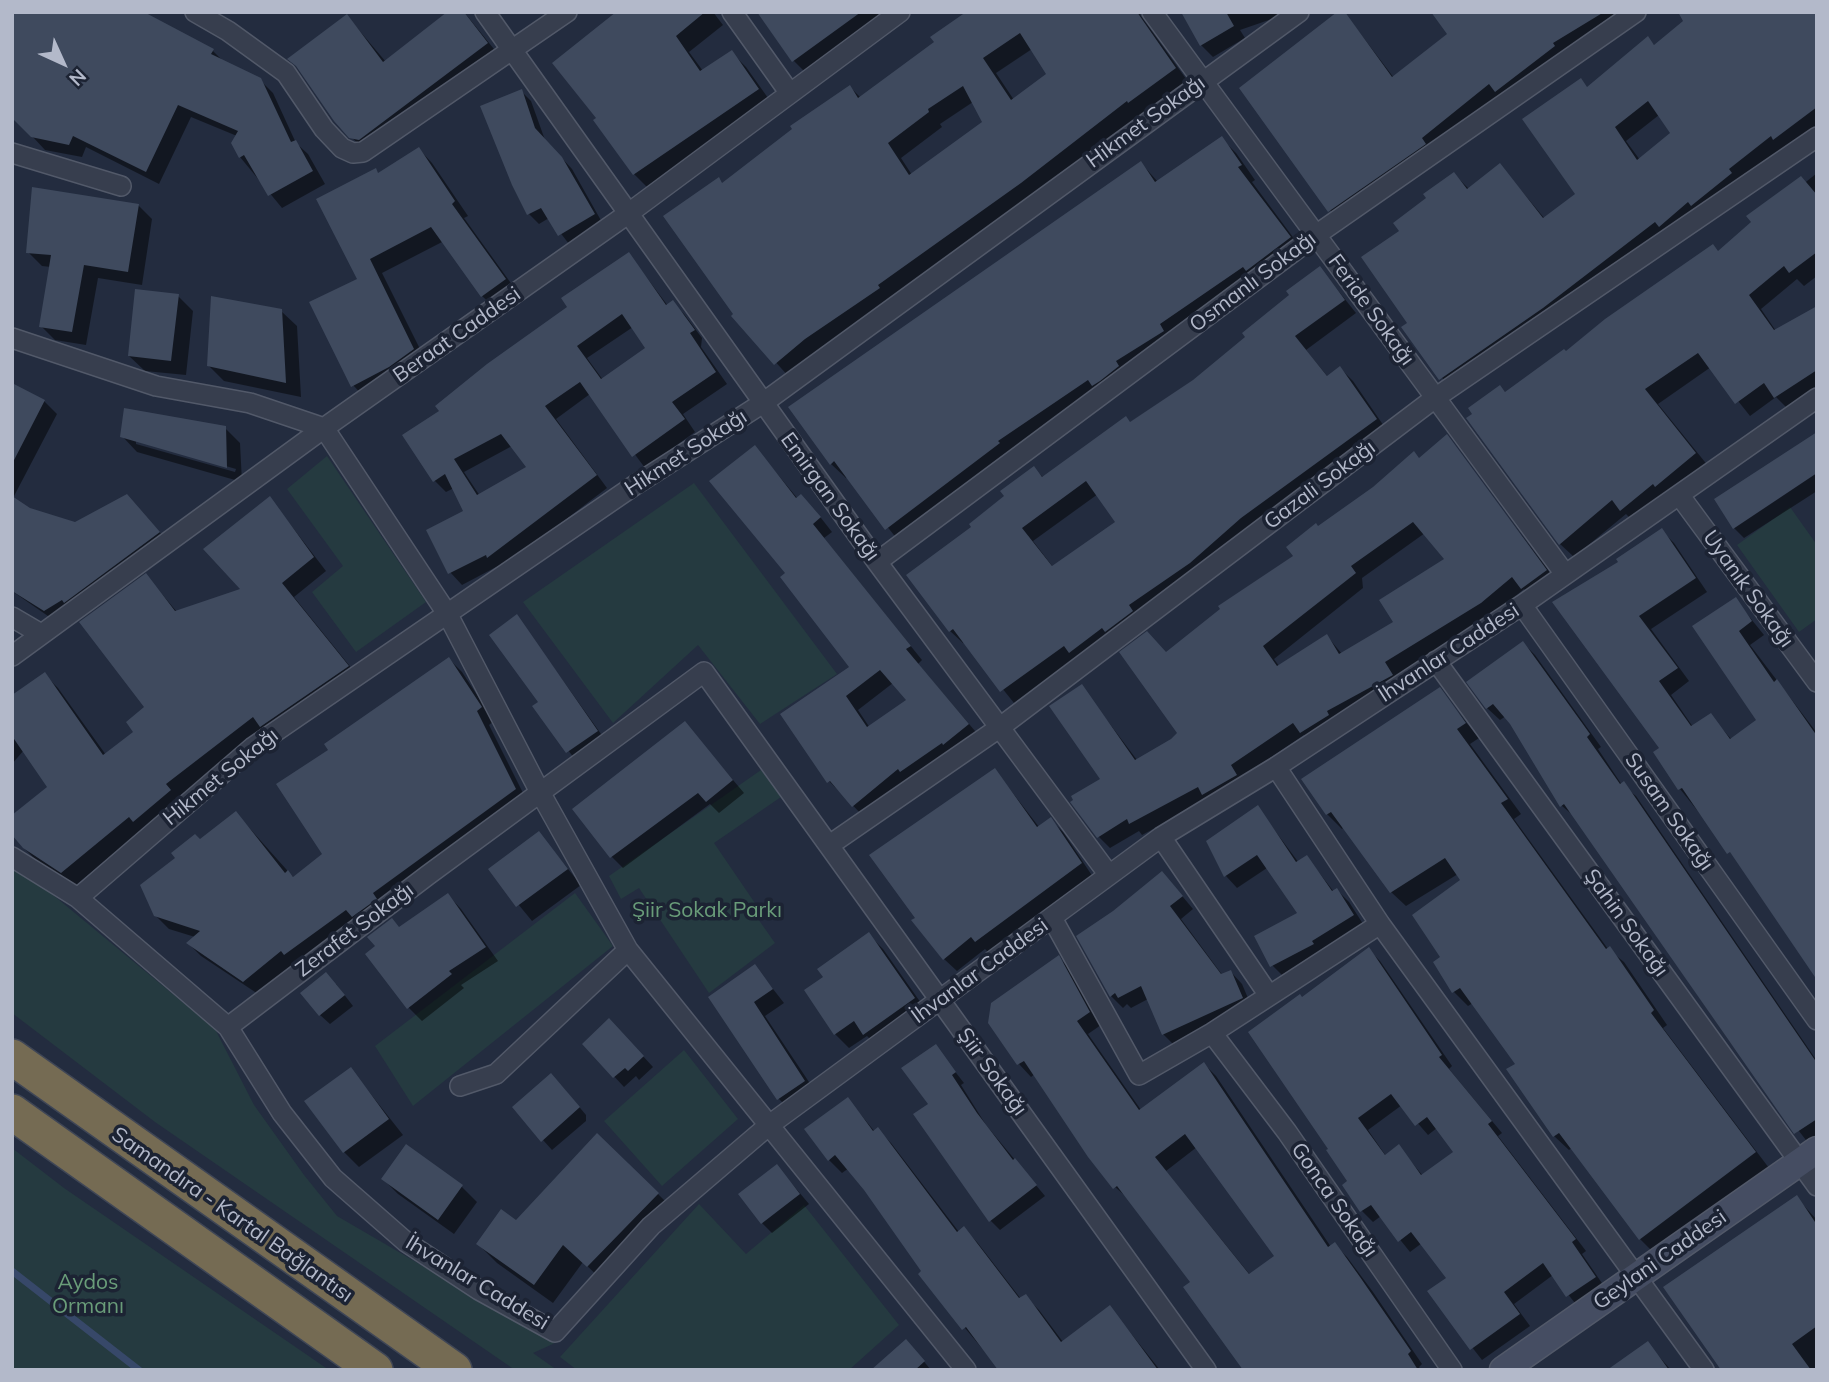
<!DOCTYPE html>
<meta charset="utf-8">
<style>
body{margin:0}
#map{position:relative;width:1829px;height:1382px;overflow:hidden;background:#232c3f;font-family:Mulish,sans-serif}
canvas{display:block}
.frame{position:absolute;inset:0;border:14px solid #b3b9ca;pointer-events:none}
.north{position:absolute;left:28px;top:28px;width:70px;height:70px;-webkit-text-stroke:5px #1c2333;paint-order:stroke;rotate:135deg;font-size:19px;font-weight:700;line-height:28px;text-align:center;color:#b3b9ca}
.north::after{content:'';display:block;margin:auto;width:24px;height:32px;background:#b3b9ca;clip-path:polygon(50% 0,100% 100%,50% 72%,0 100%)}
</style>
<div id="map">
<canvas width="1829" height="1382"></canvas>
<div class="frame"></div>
<div class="north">N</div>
</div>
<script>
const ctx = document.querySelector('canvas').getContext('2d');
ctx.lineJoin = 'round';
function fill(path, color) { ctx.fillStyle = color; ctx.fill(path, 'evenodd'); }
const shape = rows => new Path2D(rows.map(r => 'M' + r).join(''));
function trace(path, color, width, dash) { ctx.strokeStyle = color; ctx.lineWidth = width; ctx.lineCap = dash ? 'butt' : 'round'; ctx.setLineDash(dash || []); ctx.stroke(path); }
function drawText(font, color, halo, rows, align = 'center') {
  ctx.font = font + ' Mulish,sans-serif'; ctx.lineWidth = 7; ctx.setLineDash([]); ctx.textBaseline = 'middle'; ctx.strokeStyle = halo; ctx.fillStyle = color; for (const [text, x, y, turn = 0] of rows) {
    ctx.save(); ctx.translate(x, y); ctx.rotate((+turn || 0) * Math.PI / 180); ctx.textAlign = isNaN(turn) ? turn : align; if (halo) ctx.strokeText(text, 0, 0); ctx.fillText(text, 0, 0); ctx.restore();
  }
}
fill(shape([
 [327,456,426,602,356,652,312,592,343,566,287,489],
 [694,483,837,674,760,724,698,645,613,723,523,602],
 [1790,507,1817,545,1817,619,1799,632,1737,545],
 [761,770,781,797,714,843,759,909,756,916,775,943,709,993,639,888,621,899,609,876],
 [12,861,215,1029,254,1105,304,1175,337,1216,555,1343,533,1353,557,1370,515,1370,155,1122,12,1013],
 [575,893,613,946,413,1106,375,1046],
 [684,1050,738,1119,662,1186,604,1121],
 [12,1148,64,1188,329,1370,12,1370],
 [699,1204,746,1254,804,1205,899,1325,849,1370,577,1370,560,1357]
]), '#253a40');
fill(shape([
 [464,12,502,59,366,152,335,120,347,16,386,62],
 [617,12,713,12,723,25,689,52,703,71,731,52,746,67,773,105,649,189,634,174],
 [762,12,901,12,808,75,794,61],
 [967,12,1138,12,1189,83,1144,116,1142,114,790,378,734,316,723,184,850,87,861,98,936,42],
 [1032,49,1049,74,1014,100,996,73],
 [973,102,984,122,912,175,901,158,942,127,940,124],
 [1183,12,1292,12,1240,30,1245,38,1213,57,1201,45],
 [1344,12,1394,78,1449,34,1434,12,1617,12,1590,31,1595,38,1342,223,1330,210],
 [1817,12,1817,129,1453,392,1404,328,1410,323,1401,231,1428,198,1454,174,1469,189,1500,165,1545,219,1577,194,1588,88,1648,39,1655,46],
 [1659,115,1672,134,1640,160,1626,141],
 [213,51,225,63,260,80,273,93,296,143,308,154,325,184,282,208,240,157,237,136,191,117,159,184,86,147,82,157,45,150,32,136],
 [521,91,531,101,545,140,572,169,603,224,569,244,549,218,539,224,529,214],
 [1221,138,1236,153,1255,180,1252,182,1304,252,901,544,848,477,846,478,831,464,1141,163,1158,182],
 [419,149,432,163,468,216,464,218,518,293,496,309,482,296,444,241,382,273,427,363,366,399,353,385,360,280,379,175],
 [1817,173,1817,276,1804,286,1797,279,1761,309,1776,331,1817,308,1817,393,1789,410,1776,397,1750,416,1711,367,1658,404,1709,467,1635,523,1626,514,1574,557,1560,544,1500,387,1506,393,1719,252],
 [138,205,152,219,142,285,98,278,86,345,55,340,41,326,51,267,42,266,28,252],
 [629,254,668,306,672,303,684,314,702,338,701,347,727,384,683,414,695,432,645,468,590,394,556,419,607,488,501,569,498,566,462,585,450,572,466,511,454,488,446,492,434,480,442,411,570,308],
 [633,327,648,348,603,380,587,358],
 [512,446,528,468,480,496,464,472],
 [1320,268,1356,313,1306,350,1328,377,1340,368,1353,381,1388,432,1014,703,965,642,963,643,950,631,974,528,1034,469,1044,478,1194,381,1248,338],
 [1098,494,1118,522,1053,567,1033,541],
 [178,296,193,311,186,375,145,371,129,356],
 [281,311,297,326,301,397,224,381,209,366],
 [12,388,44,401,57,414,13,498,29,510,75,524,139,509,172,546,58,623,12,591],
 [225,428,240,443,242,482,137,452,122,436],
 [136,440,236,469,235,472,136,444],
 [1817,434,1817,491,1744,538,1734,528],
 [1447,437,1558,583,1534,599,1524,589,1493,615,1396,675,1404,687,1313,744,1304,735,1209,799,1142,835,1139,831,1110,848,1098,836,1102,779,1082,687,1137,760,1172,741,1179,734,1167,653,1295,556,1318,528,1420,460],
 [1425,533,1447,560,1395,622,1342,654,1327,636,1279,666,1274,659,1363,588,1362,578],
 [755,447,798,499,814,509,832,532,824,538,922,660,918,664,981,738,866,819,829,781,851,667,788,573],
 [893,683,908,701,870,728,858,710],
 [270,498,326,571,294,597,361,680,266,730,177,798,182,804,147,834,143,829,76,885,35,859,21,845,50,787,24,750,12,764,12,698,45,675,58,688,106,755,136,732,146,708,146,575,177,612,243,590],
 [1662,531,1674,543,1707,592,1651,629,1689,681,1671,695,1693,727,1710,715,1732,740,1759,721,1695,627,1735,599,1764,635,1750,645,1817,733,1817,865,1741,865,1680,789,1655,753,1661,749,1557,607],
 [517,616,606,741,577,762,535,706,540,702],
 [1523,643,1535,655,1601,747,1598,749,1622,785,1636,796,1817,1061,1817,1139,1809,1144,1730,1042,1575,817,1562,806,1506,716,1500,720,1487,708],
 [449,659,462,672,494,721,489,725,528,803,299,967,295,963,258,994,201,956,188,943,195,937,169,929,155,915,200,841,236,813,294,878,325,854,331,750],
 [1440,690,1479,738,1470,744,1521,814,1514,819,1608,949,1624,962,1667,1025,1663,1028,1769,1168,1655,1254,1640,1239,1572,1148,1569,1150,1554,1136,1517,1064,1473,1003,1468,1006,1454,992,1442,958,1462,880,1458,874,1406,906,1391,892,1344,827,1342,829,1327,814],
 [685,723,744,793,719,813,710,804,623,868,611,856],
 [995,770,1039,827,1050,819,1063,832,1093,877,989,953,985,949,957,971,944,959],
 [1258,808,1299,863,1307,857,1334,892,1337,890,1349,902,1365,927,1289,975,1282,975,1270,963,1299,914,1267,868,1237,888,1226,876,1208,842],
 [539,833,581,885,532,921,490,870],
 [1173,885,1193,909,1181,919,1223,976,1231,972,1242,984,1253,1010,1175,1046,1163,1034,1148,999,1131,1008,1127,1004,1123,1008,1111,996,1079,936],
 [448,895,461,909,498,961,461,985,464,988,422,1021,409,1008,400,929],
 [869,935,883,949,928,1013,879,1048,867,1036,849,1048,835,1034,825,978],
 [1369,950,1380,961,1452,1066,1449,1069,1502,1133,1498,1136,1586,1251,1582,1254,1606,1289,1578,1307,1553,1275,1514,1304,1530,1326,1482,1360,1429,1292,1448,1278,1422,1243,1410,1252,1381,1216,1373,1222,1362,1211,1350,1182,1330,1149,1303,999],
 [1402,1105,1428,1135,1437,1128,1456,1152,1423,1176,1399,1147,1386,1156,1368,1130],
 [1059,958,1071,970,1101,1025,1088,1034,1141,1110,1204,1064,1216,1076,1331,1247,1335,1245,1347,1257,1373,1292,1422,1364,1419,1367,1421,1370,1245,1370,1193,1282,1129,1199,1115,1187,1035,1074,1031,1077,1019,1064,990,1023],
 [1197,1147,1276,1256,1251,1276,1166,1171],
 [755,966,784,1003,765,1016,817,1094,791,1111,778,1098,710,997],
 [336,984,353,1006,330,1024,320,1015],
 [619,1030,653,1067,639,1080,636,1076,624,1087,584,1044],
 [935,1046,964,1083,961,1085,986,1125,1045,1196,1000,1230,990,1220,930,1104],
 [351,1069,403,1135,359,1167,344,1152],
 [561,1085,586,1115,586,1121,552,1150,543,1140],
 [848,1099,875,1132,878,1130,891,1143,959,1232,964,1229,977,1242,1021,1299,1025,1296,1039,1310,1063,1342,1110,1307,1160,1370,1000,1370,920,1274,924,1271,849,1168,842,1173,829,1160],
 [406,1146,462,1187,477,1202,454,1234,398,1194,383,1179],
 [777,1166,809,1204,772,1233,762,1223],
 [658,1194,677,1213,606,1284,583,1262,553,1303,497,1263,478,1244],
 [1796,1197,1817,1220,1817,1370,1721,1370],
 [1647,1343,1671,1370,1610,1370],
 [916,1352,931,1370,874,1370]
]), '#0007');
trace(shape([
 [12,1271,139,1370]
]), '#374869', 7);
fill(shape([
 [12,12,144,12,214,49,211,54,261,78,291,142,296,140,313,171,268,196,244,155,239,158,231,143,238,131,178,105,146,172,73,136,69,145,31,137,12,118],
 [447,12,464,12,488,43,359,140,349,138,334,121,296,66,287,59,347,14,383,62],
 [616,12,705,12,676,36,700,71,732,50,759,89,633,175,593,120,596,118,552,63],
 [757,12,861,12,792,62],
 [966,12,1137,12,1176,68,1128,103,1127,101,1021,183,878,285,880,288,805,339,774,365,731,316,733,314,663,216,719,177,722,183,792,129,790,126,850,85,858,98,934,42,930,37],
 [1020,33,1046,74,1011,100,983,58],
 [963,86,982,122,909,175,888,143,929,112,928,109],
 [1181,12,1226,12,1234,26,1200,46],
 [1337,12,1345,12,1392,77,1447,34,1431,12,1604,12,1553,43,1555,46,1495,92,1489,84,1422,138,1426,144,1328,212,1239,88],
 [1678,12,1817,12,1817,107,1773,140,1771,136,1729,169,1732,173,1691,206,1688,202,1659,227,1655,222,1543,308,1439,380,1401,327,1407,323,1361,257,1399,231,1393,223,1426,198,1423,194,1454,172,1467,189,1500,163,1543,218,1575,194,1522,119,1581,78,1587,87,1648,36,1654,45,1683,21],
 [1648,101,1670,133,1637,160,1615,127],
 [522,89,535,128,562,157,595,214,558,236,541,208,527,215,512,185,480,106],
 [1222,136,1242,165,1238,167,1291,237,1246,271,1243,267,1160,324,1164,331,1116,361,1119,366,1100,381,1092,386,1088,380,998,441,1000,443,885,530,834,461,830,465,788,407,1141,161,1155,182],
 [419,147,455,201,452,204,506,279,481,297,431,227,370,259,414,349,389,367,351,387,309,302,357,279,316,199,376,168,378,173],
 [1801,176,1817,195,1817,252,1789,273,1784,266,1749,295,1774,330,1817,306,1817,370,1774,398,1764,383,1735,404,1698,353,1645,389,1696,453,1655,487,1653,484,1620,511,1612,500,1559,545,1466,418,1472,414,1468,408,1500,385,1505,392,1564,349,1566,351,1605,319,1713,244,1718,251,1751,222,1746,216],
 [32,187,139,204,128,272,84,265,72,332,39,327,51,255,26,253],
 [629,252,666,305,673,300,695,330,690,333,716,372,672,402,685,419,632,457,580,382,545,406,597,475,487,558,486,555,448,574,426,530,463,511,445,474,433,482,402,435,439,411,435,406,487,364,567,307,561,298],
 [622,314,645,348,601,379,577,346],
 [501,434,526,467,477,495,454,459],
 [1320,266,1345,300,1295,336,1327,376,1340,366,1377,419,1241,518,1190,563,1129,605,1133,611,1105,632,1102,628,1069,653,1064,646,1000,692,953,629,949,632,906,575,971,527,969,524,1004,496,1000,491,1034,466,1042,477,1126,416,1130,422,1193,380,1245,337,1242,333,1289,295,1286,291],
 [1086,481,1115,522,1052,566,1022,528],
 [135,289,179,294,171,361,128,356],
 [211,296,282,309,286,383,207,366],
 [12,383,45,400,12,464],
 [124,408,226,426,227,468,120,437],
 [1817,432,1817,473,1733,529,1714,499],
 [1447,434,1547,570,1521,589,1512,577,1481,603,1385,662,1393,675,1327,711,1329,715,1300,733,1293,723,1231,765,1237,775,1202,795,1198,787,1129,824,1127,819,1097,838,1070,802,1073,800,1071,796,1100,779,1049,706,1082,684,1135,760,1171,739,1177,733,1119,652,1147,631,1166,652,1220,609,1218,606,1293,556,1286,547,1316,523,1318,526,1373,487,1414,451,1419,458],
 [1413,522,1444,559,1379,600,1393,622,1339,654,1327,634,1277,666,1263,646,1356,573,1351,566],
 [755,445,796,498,801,494,821,517,813,524,911,646,906,649,969,724,943,745,942,743,900,772,898,769,852,807,830,781,827,783,780,714,849,667,780,577,785,573,709,481],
 [880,670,906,700,867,727,846,696],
 [127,494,160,532,64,603,62,600,44,611,12,591,12,496,30,508,75,522],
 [270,496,314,557,282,583,349,666,260,727,253,717,166,784,171,790,133,822,129,817,61,873,23,848,12,835,12,815,47,787,12,736,12,695,45,672,103,755,133,732,126,722,144,707,79,622,146,573,175,611,240,589,203,549],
 [1662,528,1696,578,1639,616,1678,668,1659,681,1691,726,1711,713,1730,739,1756,720,1692,626,1736,597,1752,621,1739,631,1774,682,1777,679,1817,736,1817,980,1730,852,1727,854,1682,788,1678,790,1653,752,1659,748,1552,602,1618,562,1616,559],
 [517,614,598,731,566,753,532,706,538,702,489,635],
 [1523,641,1590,734,1587,737,1620,784,1624,781,1817,1063,1817,1119,1794,1134,1564,804,1560,807,1510,724,1493,704,1486,709,1466,682],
 [449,657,482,707,477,711,516,789,373,893,377,899,352,917,346,910,284,955,281,951,243,982,186,943,200,931,154,916,140,885,175,858,171,853,195,834,200,839,236,811,285,873,288,870,293,877,322,854,276,784,328,750,324,744],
 [1440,687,1466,723,1457,729,1508,799,1501,803,1606,949,1610,946,1654,1010,1651,1013,1756,1152,1639,1240,1559,1133,1553,1137,1506,1069,1515,1064,1460,988,1452,993,1433,962,1440,957,1412,915,1460,880,1445,858,1390,893,1331,812,1326,815,1301,779],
 [685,721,733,780,706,802,698,793,610,858,572,809],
 [995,768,1037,827,1051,817,1082,863,975,942,971,937,943,960,911,920,915,918,869,855],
 [1258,805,1296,862,1307,855,1332,891,1337,888,1354,915,1312,941,1314,944,1270,967,1254,936,1297,913,1257,855,1224,877,1206,841],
 [539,831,568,869,516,907,488,869],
 [1162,871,1183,896,1170,906,1221,974,1231,970,1243,998,1162,1035,1141,986,1118,998,1115,993,1110,997,1076,936,1113,911],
 [448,893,486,947,449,971,452,974,407,1009,365,954,375,946,367,937,392,918,399,927],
 [869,932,915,998,863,1035,854,1021,834,1035,804,990,823,977,817,969],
 [1369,947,1442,1055,1439,1057,1492,1121,1488,1124,1576,1239,1572,1242,1596,1277,1566,1297,1543,1263,1504,1292,1520,1314,1470,1350,1427,1291,1446,1278,1411,1232,1398,1242,1371,1205,1360,1212,1342,1185,1347,1181,1326,1150,1328,1149,1248,1032,1300,994,1302,997],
 [1391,1094,1415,1126,1427,1117,1453,1152,1421,1175,1399,1144,1385,1155,1358,1118],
 [1059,955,1090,1012,1077,1021,1139,1110,1204,1062,1328,1247,1335,1242,1360,1277,1411,1351,1408,1354,1418,1370,1243,1370,1183,1287,1190,1282,1117,1186,1113,1189,1088,1157,1024,1061,1017,1065,988,1023,991,1003],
 [1185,1134,1274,1256,1249,1274,1155,1157],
 [755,964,773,989,754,1002,805,1081,777,1100,708,997],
 [326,972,345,995,319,1016,300,993],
 [609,1018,644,1056,628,1071,625,1068,613,1078,582,1044],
 [936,1044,956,1072,952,1075,977,1113,1013,1160,1015,1158,1037,1185,989,1222,913,1114,928,1104,901,1068],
 [351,1067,389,1119,343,1153,304,1101],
 [551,1073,580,1107,541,1142,512,1107],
 [848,1097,873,1131,878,1127,957,1232,964,1226,1019,1298,1026,1294,1061,1342,1110,1305,1158,1370,998,1370,966,1327,962,1330,918,1274,921,1271,864,1190,835,1155,828,1161,804,1129],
 [597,1133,659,1193,587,1267,563,1245,534,1285,476,1244,501,1209,516,1220],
 [406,1144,463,1185,438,1220,381,1179],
 [777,1164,800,1194,761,1224,738,1194],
 [1797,1195,1817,1225,1817,1326,1792,1344,1811,1370,1721,1370,1663,1287],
 [906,1339,925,1361,915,1370,871,1370],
 [1648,1341,1669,1370,1607,1370]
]), '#3f4a5e');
const street = shape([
 [195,12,228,31,286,73,324,129,342,148,353,153,363,152,567,12],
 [485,12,877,562,1109,875],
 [732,12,789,92],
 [1152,12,1565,574],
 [12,153,121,186],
 [12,338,156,386,250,403,324,428,448,615,541,794,628,950,966,1370],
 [1680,496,1817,682],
 [877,562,1316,235,1636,12],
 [1522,605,1817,1020],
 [12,617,41,634],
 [12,656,324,428,629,213,900,12],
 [1436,661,1817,1186],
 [1276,767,1380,924,1704,1370],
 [1161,837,1268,994],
 [831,844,999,728,1435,398,1817,137],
 [12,857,78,898,228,1027,428,875,704,672,1206,1370],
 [78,898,253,747,635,485,763,403,1299,12],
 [1052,918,1139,1075,1212,1033,1380,924],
 [228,1027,282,1113,333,1178,406,1242,479,1290,555,1332,651,1226,768,1126,1161,837,1276,767,1522,605,1817,398],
 [1212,1033,1287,1132,1452,1370],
 [460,1086,496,1074,628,950]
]);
const secondary = shape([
 [1503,1370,1817,1150]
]);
const highway = shape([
 [12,1057,454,1370],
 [12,1112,375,1370]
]);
trace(street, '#525969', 22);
trace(secondary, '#525969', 29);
trace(highway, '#3f4656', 38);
trace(street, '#373e4e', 19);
trace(secondary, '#454d62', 26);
trace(highway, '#756b53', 35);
drawText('21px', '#b3b9ca', '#1c2333', [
 ["Hikmet Sokağı",1146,122,-36],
 ["Osmanlı Sokağı",1253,282,-37],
 ["Feride Sokağı",1371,310,54],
 ["Beraat Caddesi",457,335,-35],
 ["Hikmet Sokağı",686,453,-33],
 ["Gazali Sokağı",1320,485,-37],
 ["Emirgan Sokağı",830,497,54],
 ["Uyanık Sokağı",1748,589,54],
 ["İhvanlar Caddesi",1449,653,-33],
 ["Hikmet Sokağı",221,777,-39],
 ["Susam Sokağı",1669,812,55],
 ["Şahin Sokağı",1626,923,54],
 ["Zerafet Sokağı",355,930,-37],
 ["İhvanlar Caddesi",980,971,-36],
 ["Şiir Sokağı",992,1072,54],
 ["Gonca Sokağı",1334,1200,55],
 ["Samandıra - Kartal Bağlantısı",232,1215,35],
 ["Geylani Caddesi",1660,1260,-35],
 ["İhvanlar Caddesi",477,1283,31]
]);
drawText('21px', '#699c79', '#1c2333', [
 ["Şiir Sokak Parkı",707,911],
 ["Aydos",88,1283],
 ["Ormanı",88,1307]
]);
</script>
